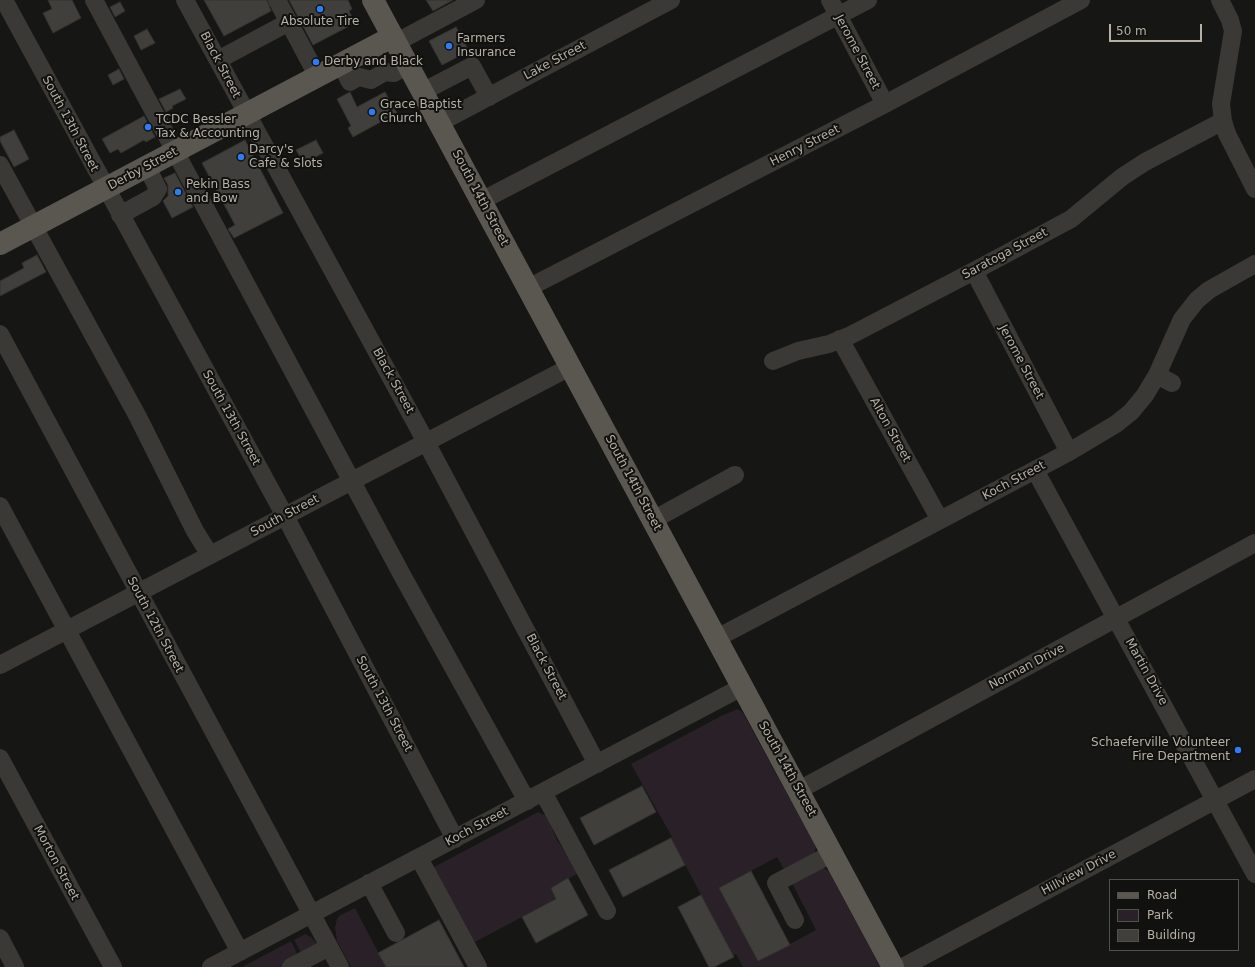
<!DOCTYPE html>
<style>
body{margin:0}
#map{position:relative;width:1255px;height:967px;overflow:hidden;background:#161614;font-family:"DejaVu Sans",sans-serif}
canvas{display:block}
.legend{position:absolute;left:1109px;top:879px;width:130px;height:72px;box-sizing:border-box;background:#11110f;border:1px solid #53514b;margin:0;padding:5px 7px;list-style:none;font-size:12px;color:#b6b0a5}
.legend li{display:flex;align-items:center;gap:8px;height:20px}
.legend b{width:20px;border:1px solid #53514b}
.scale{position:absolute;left:1109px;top:24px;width:93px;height:18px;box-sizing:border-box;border:2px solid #b6b0a5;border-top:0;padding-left:5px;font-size:12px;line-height:14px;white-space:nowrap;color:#b6b0a5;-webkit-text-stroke:3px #11110f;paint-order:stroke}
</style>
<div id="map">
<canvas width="1255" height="967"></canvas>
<ul class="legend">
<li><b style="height:5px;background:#5a5751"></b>Road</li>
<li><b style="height:11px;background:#292028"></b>Park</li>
<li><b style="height:11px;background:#403f3b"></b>Building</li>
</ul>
<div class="scale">50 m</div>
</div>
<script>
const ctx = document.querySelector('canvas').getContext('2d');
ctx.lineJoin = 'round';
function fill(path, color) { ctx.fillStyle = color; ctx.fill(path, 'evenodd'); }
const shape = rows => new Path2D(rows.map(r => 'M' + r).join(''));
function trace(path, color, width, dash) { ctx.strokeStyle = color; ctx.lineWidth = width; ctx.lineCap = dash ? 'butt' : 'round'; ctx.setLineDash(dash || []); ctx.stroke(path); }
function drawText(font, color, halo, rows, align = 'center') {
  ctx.font = font + ' "DejaVu Sans",sans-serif'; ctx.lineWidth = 4; ctx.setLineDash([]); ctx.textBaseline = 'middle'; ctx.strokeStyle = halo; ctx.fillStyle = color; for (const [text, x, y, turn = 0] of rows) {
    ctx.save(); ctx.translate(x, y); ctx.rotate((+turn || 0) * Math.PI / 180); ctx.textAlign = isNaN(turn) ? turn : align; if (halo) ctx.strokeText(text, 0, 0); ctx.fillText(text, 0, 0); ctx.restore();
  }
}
fill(shape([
 [738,709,743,713,816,847,814,856,785,871,777,857,719,888,758,961,816,930,792,883,821,867,829,871,880,967,743,967,736,954,733,955,671,838,672,837,631,764,721,716],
 [538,812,547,816,557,840,579,873,551,888,556,899,473,943,432,868],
 [355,908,386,967,351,967,337,941,335,927,337,919,339,916],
 [305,934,311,937,317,944,303,957,294,940],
 [291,941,300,959,284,967,242,967]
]), '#292028');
const building = shape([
 [48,0,72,0,81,18,53,33,43,13,52,9,48,0],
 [204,0,267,0,271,11,224,36,204,0],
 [289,0,348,0,352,9,349,11,355,23,313,45,289,0],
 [426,0,453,0,433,11,426,0],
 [120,2,125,11,115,17,110,7,120,2],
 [456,27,469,51,442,65,429,41,456,27],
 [147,29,155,43,141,50,134,36,147,29],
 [119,69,124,79,113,85,108,75,119,69],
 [180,89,186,99,172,106,173,108,166,112,159,99,180,89],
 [350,92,357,107,385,92,397,113,353,137,348,128,351,126,337,99,350,92],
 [144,116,155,137,146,142,144,140,121,153,118,149,110,153,102,139,144,116],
 [14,130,29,159,14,167,0,141,0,137,14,130],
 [245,140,283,213,234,238,228,229,235,225,202,163,245,140],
 [316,140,323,153,304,163,296,150,316,140],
 [175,173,193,207,172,218,163,201,168,196,168,185,164,178,175,173],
 [37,255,46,272,0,296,0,281,24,268,22,263,37,255],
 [642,786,656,812,594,845,580,818,642,786],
 [671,838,685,865,623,897,609,870,671,838],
 [751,871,790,945,758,961,719,888,751,871],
 [568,878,588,915,536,943,522,917,556,899,551,888,568,878],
 [701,895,734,957,714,967,709,967,678,907,701,895],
 [439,920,464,967,386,967,378,953,439,920]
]);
fill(building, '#403f3b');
trace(building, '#32322e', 1);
trace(shape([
 [4,0,285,516,455,839],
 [94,0,402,575,527,801],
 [185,0,426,442,597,764],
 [277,0,318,77],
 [830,0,885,104],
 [1220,0,1230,20,1233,31,1221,104,1223,121,1227,134,1255,189],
 [395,43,476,0],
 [218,60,289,22],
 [341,64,350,82,359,77,371,80,385,72,394,73,408,65],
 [422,92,472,66,489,97],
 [439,123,671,0],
 [0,165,138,417,195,531,210,555],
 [481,201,868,0],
 [120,215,153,197,158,189,147,167],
 [974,271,1069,452],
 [528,288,885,104,1081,0],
 [0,334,340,967],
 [840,339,940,520],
 [773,361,798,351,829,344,851,335,974,271,1071,219,1122,177,1145,162,1223,121],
 [1157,375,1172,383],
 [1035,470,1255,874],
 [0,506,240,952],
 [653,520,735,475],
 [717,638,1069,452,1116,424,1131,412,1145,395,1157,375,1182,319,1197,300,1209,290,1255,264],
 [0,665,570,367],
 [0,758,113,967],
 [799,790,1255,543],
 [543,792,607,911],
 [419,858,478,967],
 [369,883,396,933],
 [795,920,776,883,833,853],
 [0,938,15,967],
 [211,967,742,687],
 [291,967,329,947],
 [903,967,1255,779]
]), '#3b3935', 18);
trace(shape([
 [373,0,893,967],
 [0,244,392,37]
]), '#5a5751', 22);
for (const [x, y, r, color] of [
 [320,9,4,"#2e7cf4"],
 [449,46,4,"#2e7cf4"],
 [316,62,4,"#2e7cf4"],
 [372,112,4,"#2e7cf4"],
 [148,127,4,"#2e7cf4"],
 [241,157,4,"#2e7cf4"],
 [178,192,4,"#2e7cf4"],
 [1238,750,4,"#2e7cf4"]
]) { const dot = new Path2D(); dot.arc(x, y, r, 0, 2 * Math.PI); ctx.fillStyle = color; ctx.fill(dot); trace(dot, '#11110f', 1.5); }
drawText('12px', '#b6b0a5', '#11110f', [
 ["Absolute Tire",320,22,"center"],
 ["Farmers",457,39],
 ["Insurance",457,53],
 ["Derby and Black",324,62],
 ["Grace Baptist",380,105],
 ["Church",380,119],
 ["TCDC Bessler",156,120],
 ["Tax & Accounting",156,134],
 ["Darcy's",249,150],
 ["Cafe & Slots",249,164],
 ["Pekin Bass",186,185],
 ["and Bow",186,199],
 ["Schaeferville Volunteer",1230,743,"right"],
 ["Fire Department",1230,757,"right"]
], 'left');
drawText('12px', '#b6b0a5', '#11110f', [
 ["Jerome Street",857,52,62],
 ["Lake Street",555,61,-28],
 ["Black Street",220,65,62],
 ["South 13th Street",70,124,62],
 ["Henry Street",805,146,-27],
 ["Derby Street",143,169,-28],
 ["South 14th Street",480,198,62],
 ["Saratoga Street",1005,254,-28],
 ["Jerome Street",1021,362,62],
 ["Black Street",393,381,61],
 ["South 13th Street",231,418,61],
 ["Alton Street",890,430,61],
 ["Koch Street",1014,481,-28],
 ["South 14th Street",633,483,62],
 ["South Street",285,516,-28],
 ["South 12th Street",155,625,62],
 ["Black Street",546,667,62],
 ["Norman Drive",1027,667,-28],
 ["Martin Drive",1146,672,61],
 ["South 13th Street",384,704,62],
 ["South 14th Street",787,769,61],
 ["Koch Street",477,827,-28],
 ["Morton Street",56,863,62],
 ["Hillview Drive",1079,873,-28]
]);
</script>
